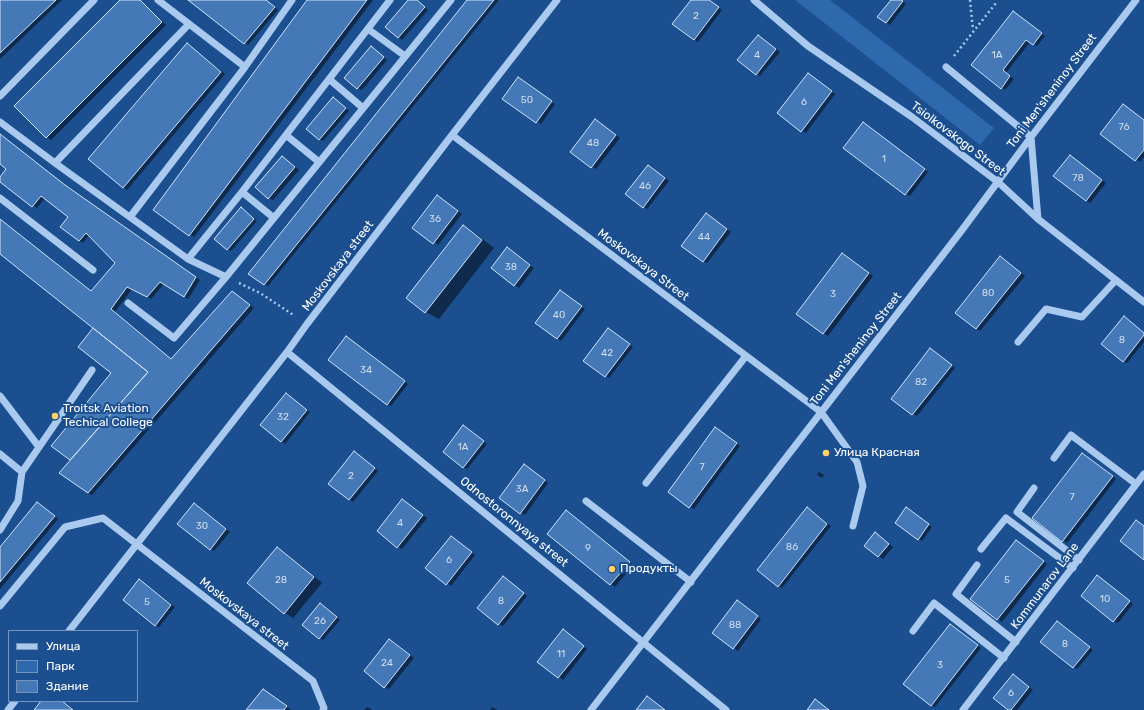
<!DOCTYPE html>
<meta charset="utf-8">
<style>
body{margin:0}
#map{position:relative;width:1144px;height:710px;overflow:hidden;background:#1b4f8f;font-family:Rubik,sans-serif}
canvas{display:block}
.legend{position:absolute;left:8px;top:630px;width:130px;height:72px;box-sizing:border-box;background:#1b4f8f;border:1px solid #7695bc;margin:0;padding:5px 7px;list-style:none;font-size:12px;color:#fff}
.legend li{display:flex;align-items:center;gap:8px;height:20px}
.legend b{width:20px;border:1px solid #7695bc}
</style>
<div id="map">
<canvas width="1144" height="710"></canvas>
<ul class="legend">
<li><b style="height:5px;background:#a9c9ee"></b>Улица</li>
<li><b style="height:11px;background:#2e69ad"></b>Парк</li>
<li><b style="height:11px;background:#4478b7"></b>Здание</li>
</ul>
</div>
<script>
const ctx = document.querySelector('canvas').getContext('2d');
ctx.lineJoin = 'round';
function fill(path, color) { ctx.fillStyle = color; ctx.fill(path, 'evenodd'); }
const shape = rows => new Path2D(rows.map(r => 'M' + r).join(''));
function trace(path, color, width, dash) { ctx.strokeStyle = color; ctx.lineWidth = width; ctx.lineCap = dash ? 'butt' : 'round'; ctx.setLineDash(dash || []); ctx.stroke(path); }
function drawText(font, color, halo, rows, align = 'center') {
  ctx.font = font + ' Rubik,sans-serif'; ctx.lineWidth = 4; ctx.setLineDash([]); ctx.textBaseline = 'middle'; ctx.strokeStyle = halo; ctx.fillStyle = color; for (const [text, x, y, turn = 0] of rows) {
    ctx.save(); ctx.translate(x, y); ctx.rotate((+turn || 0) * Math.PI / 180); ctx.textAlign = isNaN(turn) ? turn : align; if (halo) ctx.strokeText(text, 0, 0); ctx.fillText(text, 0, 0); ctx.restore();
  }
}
fill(shape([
 [795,0,830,0,994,128,980,145]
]), '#2e69ad');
fill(shape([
 [0,0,62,0,0,59],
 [122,0,140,0,166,25,51,140,47,137,16,106],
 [189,0,266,0,278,10,248,45],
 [308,0,373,0,194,237,154,210],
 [409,0,417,0,428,10,402,40,398,37],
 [468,0,499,0,268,286,264,284],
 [692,0,709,0,722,10,698,42,694,39],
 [892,0,901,0,906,4,890,25,886,22],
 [1017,15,1045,36,1037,46,1030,42,1006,73,1014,79,1005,90,972,65],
 [762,38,780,52,760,76,756,74],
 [187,44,225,74,127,190,123,187],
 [375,50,387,60,362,90,358,88],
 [812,77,835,94,806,133,802,131],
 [522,81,555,104,541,124,504,99],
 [337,101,349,111,323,141,319,139],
 [1144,120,1144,157,1140,162,1101,134],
 [599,122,620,138,596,169,572,152],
 [867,126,928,172,910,196,906,194],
 [0,135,69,189,200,280,188,299,164,284,151,299,132,289,115,312,172,360,236,295,254,308,92,495,88,493,72,460,52,445,113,373,95,328,0,252,0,219,92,292,117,263,89,235,83,243,79,240,69,217,45,198,37,208,0,181,0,179,8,169,0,163],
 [1070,156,1106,183,1090,203,1086,200],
 [283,157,299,170,273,200,269,198],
 [652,168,669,181,647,209,644,207],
 [437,196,462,214,438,245,414,228],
 [241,208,257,221,231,251,227,249],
 [710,216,731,232,707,263,703,261],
 [464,226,476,234,494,248,439,319,426,312],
 [511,251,534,268,519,288,492,268],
 [846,257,873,276,828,336,797,313],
 [1001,257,1025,276,980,331,956,313],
 [565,294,585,309,561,341,557,338],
 [1128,320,1144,333,1144,342,1127,363,1123,361],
 [612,331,633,347,609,378,605,376],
 [350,340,408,384,391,406,387,404],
 [931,349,955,368,917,416,913,414],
 [290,397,310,412,285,444,281,441],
 [467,428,487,444,467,469,463,467],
 [719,431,740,446,694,509,690,507],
 [1083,454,1116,479,1067,543,1033,518],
 [358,455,378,471,353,502,330,484],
 [528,468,548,483,525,515,521,513],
 [819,472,824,475,822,478,817,475],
 [402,500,427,518,402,549,398,547],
 [38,503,58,519,0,589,0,548],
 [198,507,230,532,214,551,210,549],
 [811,511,831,526,782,588,778,586],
 [910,511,932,527,922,541,919,539],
 [570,514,633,565,615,587,548,534],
 [879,536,893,547,883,559,865,546],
 [452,537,475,555,451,586,427,568],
 [1020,544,1047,564,1002,622,971,598],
 [277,548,285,553,322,583,293,618,285,613,248,583],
 [503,577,527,596,503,626,499,624],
 [1101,579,1133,604,1118,623,1114,621],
 [139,580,175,607,159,627,155,625],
 [320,604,340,620,323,640,320,638],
 [741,604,761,619,738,651,713,633],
 [1061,624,1093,650,1077,669,1073,667],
 [954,628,981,648,935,707,931,705],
 [567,633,587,649,563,680,539,661],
 [394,642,414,658,389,689,385,687],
 [1013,675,1033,690,1017,710,1009,710],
 [267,692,290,709,290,710,248,710],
 [367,707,371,709,372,710,364,710],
 [492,707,496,709,497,710,490,710]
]), '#0007');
const building = shape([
 [0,0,56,0,0,53,0,0],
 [120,0,140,0,162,22,46,138,14,106,120,0],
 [188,0,266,0,275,7,244,44,188,0],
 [307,0,367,0,189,236,153,210,307,0],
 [408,0,417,0,425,7,398,38,385,27,408,0],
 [467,0,494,0,264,285,248,274,467,0],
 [691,0,709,0,719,7,694,40,672,24,691,0],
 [891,0,901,0,903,1,886,23,877,17,891,0],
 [1013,11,1042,33,1033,45,1026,40,1003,70,1010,76,1001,89,971,65,1013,11],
 [758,35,776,49,756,75,737,60,758,35],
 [187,43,221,72,123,188,88,159,187,43],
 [371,46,384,57,357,89,344,78,371,46],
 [808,73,832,91,801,132,777,113,808,73],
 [518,77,552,101,536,123,502,99,518,77],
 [333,97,346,108,319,140,306,129,333,97],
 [1123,104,1144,120,1144,150,1135,161,1100,134,1123,104],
 [595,119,616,135,591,168,570,152,595,119],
 [863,122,925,169,905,195,843,148,863,122],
 [0,134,65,185,196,277,184,297,160,282,147,297,127,287,111,309,171,359,232,291,250,305,88,493,59,473,148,372,0,254,0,219,91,291,115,263,86,233,79,241,60,227,68,217,41,196,32,207,0,182,0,177,6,169,0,164,0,134],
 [1070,155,1102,180,1086,201,1053,176,1070,155],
 [282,156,295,167,268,199,255,187,282,156],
 [648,165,665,178,643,208,625,194,648,165],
 [437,195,458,211,433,244,412,228,437,195],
 [241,207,254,219,227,250,214,239,241,207],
 [706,213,727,229,703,262,681,246,706,213],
 [463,225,482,240,425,313,406,298,463,225],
 [507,247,530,265,514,286,491,268,507,247],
 [842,253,869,273,823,334,796,314,842,253],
 [1000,256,1021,273,976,329,955,313,1000,256],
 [560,290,582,306,557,339,535,323,560,290],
 [1124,316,1144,333,1144,335,1123,362,1101,344,1124,316],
 [93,328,148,372,70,460,51,446,111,373,78,347,93,328],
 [608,328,630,344,605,377,583,361,608,328],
 [346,336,405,381,387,405,328,360,346,336],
 [930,348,952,365,912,415,891,399,930,348],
 [286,393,307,410,281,442,260,425,286,393],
 [463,425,484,441,463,468,443,452,463,425],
 [715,427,737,443,689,508,668,492,715,427],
 [354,451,375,468,349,500,328,484,354,451],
 [1082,453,1113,476,1062,542,1032,518,1082,453],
 [524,464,545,480,520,514,499,498,524,464],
 [402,499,423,515,397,548,377,531,402,499],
 [37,502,55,516,0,582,0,547,37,502],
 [194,503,226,529,210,550,177,524,194,503],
 [807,507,827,524,778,587,757,570,807,507],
 [906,507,929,524,918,540,895,523,906,507],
 [566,510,630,562,610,585,547,534,566,510],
 [1136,520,1144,526,1144,560,1120,541,1136,520],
 [875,532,889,544,878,557,864,546,875,532],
 [451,536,472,552,446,585,425,568,451,536],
 [1016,540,1044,561,997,620,970,599,1016,540],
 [277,547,314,577,284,614,247,583,277,547],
 [1097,575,1130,601,1113,622,1081,596,1097,575],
 [503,576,524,593,498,625,477,608,503,576],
 [139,579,171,605,155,626,123,600,139,579],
 [737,600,758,616,733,649,712,633,737,600],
 [320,603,337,617,319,639,302,625,320,603],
 [1057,621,1090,647,1073,668,1040,642,1057,621],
 [950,624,978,645,931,706,903,684,950,624],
 [563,629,584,646,558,678,537,662,563,629],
 [389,639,410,655,384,688,364,671,389,639],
 [1013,674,1029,687,1011,710,1008,710,993,698,1013,674],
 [263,689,287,706,284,710,246,710,263,689],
 [647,696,665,710,636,710,647,696],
 [815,699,829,710,807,710,815,699],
 [41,701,62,701,73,710,34,710,41,701]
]);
fill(building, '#4478b7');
trace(building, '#cfe3fa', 1);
trace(shape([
 [970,0,973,30],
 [954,56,996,3],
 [239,283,260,293,295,316]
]), '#a9c9ee', 2.5, [2, 3]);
trace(shape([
 [158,0,245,67],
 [754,0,808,46,912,117,998,182,1038,219,1144,302],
 [368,29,405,56],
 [946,67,1031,137,1038,219],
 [329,79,363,108],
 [0,96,94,0],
 [0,122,55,163,188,259,226,277],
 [286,135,319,162],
 [452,135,821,412,857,462,863,486,853,526],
 [55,163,189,24],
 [242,192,274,218],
 [0,198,93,270],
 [130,217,245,67,292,0],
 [188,259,242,192,390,0],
 [128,303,174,338,226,277,451,0],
 [1018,342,1046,309,1082,317,1116,280],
 [287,352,726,710],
 [0,396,39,447],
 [0,454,22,472,18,501,0,530],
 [1054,458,1071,435,1136,484],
 [22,472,92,370],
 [646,483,746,356],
 [1034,488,1017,512,1079,560],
 [586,501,691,582],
 [981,549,1006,518,1073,568],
 [977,565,956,594,1016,642],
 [0,606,65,527,103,518,313,681,324,708,323,710],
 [69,631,287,352,307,324,452,135,557,0],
 [913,631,934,603,1004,658],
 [8,710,15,701],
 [591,710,962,230,1031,137,1136,0],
 [963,710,1144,474]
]), '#a9c9ee', 7);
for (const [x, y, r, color] of [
 [55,416,4,"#ffd166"],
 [826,453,4,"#ffd166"],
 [612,569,4,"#ffd166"]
]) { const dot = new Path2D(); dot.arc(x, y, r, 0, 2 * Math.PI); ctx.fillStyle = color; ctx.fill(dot); trace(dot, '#1b4f8f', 1.5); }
drawText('10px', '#d0dded', null, [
 ["2",696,16],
 ["4",757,55],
 ["1А",997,55],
 ["50",527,100],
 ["6",804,102],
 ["76",1124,127],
 ["48",593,143],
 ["1",884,159],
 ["78",1078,178],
 ["46",645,186],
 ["36",435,219],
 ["44",704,237],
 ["38",511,267],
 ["80",988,293],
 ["3",833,294],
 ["40",559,315],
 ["8",1122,340],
 ["42",607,353],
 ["34",366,370],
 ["82",921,382],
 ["32",283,417],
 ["1А",463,447],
 ["7",702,467],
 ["2",351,476],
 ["3А",522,489],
 ["7",1072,497],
 ["4",400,523],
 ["30",202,526],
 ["86",792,547],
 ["9",588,548],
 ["6",449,560],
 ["28",281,580],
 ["5",1007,580],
 ["10",1105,599],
 ["8",501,601],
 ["5",147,602],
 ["26",320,621],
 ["88",735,625],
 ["8",1065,644],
 ["11",561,654],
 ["24",387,663],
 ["3",940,665],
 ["6",1011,693]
]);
drawText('12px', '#fff', '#1b4f8f', [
 ["Toni Men'sheninoy Street",1052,91,-53],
 ["Tsiolkovskogo Street",958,139,37],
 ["Moskovskaya Street",643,265,37],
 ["Moskovskaya street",338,266,-53],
 ["Toni Men'sheninoy Street",856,349,-52],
 ["Odnostoronnyaya street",514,522,39],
 ["Kommunarov Lane",1045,586,-53],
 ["Moskovskaya street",244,614,38]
]);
drawText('12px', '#fff', '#1b4f8f', [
 ["Troitsk Aviation",63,409],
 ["Techical College",63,423],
 ["Улица Красная",834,453],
 ["Продукты",620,569]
], 'left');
</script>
